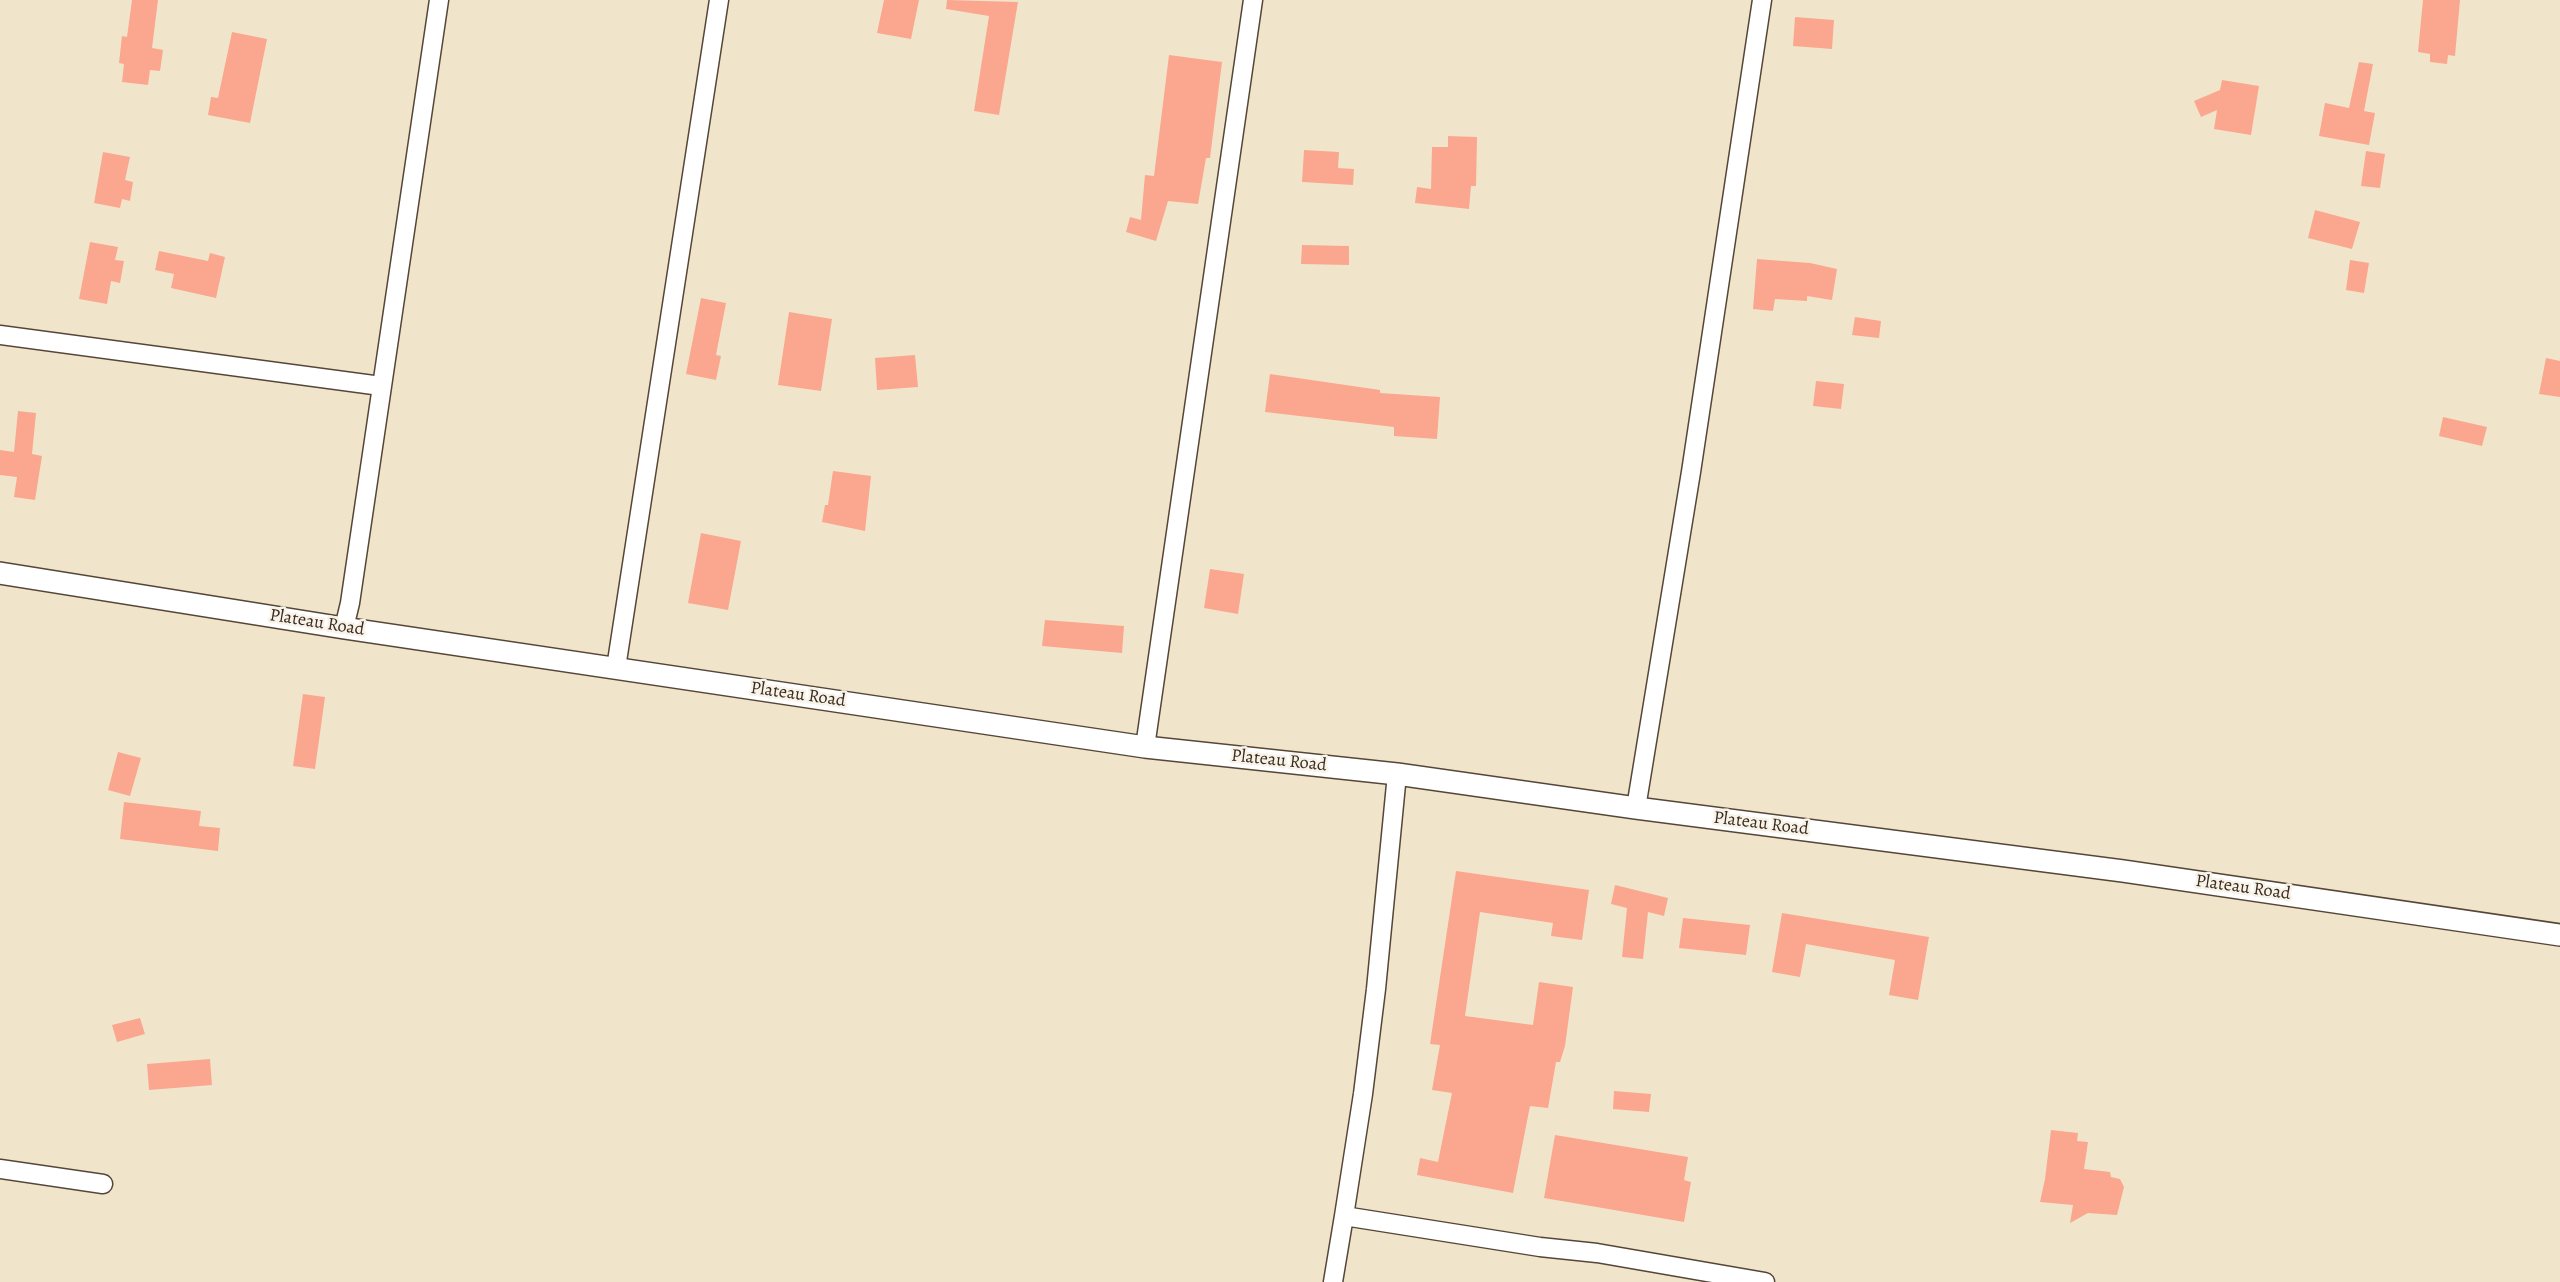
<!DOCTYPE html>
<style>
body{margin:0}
canvas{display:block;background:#f0e5ca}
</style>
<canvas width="2560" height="1282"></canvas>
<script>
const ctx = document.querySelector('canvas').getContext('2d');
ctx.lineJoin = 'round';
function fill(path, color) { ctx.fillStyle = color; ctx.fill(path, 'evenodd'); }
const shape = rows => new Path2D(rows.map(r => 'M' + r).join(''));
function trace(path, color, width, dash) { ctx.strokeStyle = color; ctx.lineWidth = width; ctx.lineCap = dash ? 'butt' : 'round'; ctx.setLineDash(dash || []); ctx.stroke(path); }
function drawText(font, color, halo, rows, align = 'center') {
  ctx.font = font + ' Alegreya,serif'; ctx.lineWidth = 5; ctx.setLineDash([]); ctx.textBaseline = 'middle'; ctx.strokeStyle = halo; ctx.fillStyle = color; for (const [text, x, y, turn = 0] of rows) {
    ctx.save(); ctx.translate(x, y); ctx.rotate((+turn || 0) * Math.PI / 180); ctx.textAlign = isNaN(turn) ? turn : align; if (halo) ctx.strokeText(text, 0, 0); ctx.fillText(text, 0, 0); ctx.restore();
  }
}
fill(shape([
 [132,0,158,0,152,48,163,50,160,71,150,70,148,85,122,82,124,64,119,63,122,36,127,37],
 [884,0,919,0,911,39,877,33],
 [947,0,1018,2,999,115,974,111,989,16,946,9],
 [2423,0,2460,0,2455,56,2448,55,2447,64,2430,62,2430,54,2418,52],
 [1795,17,1834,20,1832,49,1793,46],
 [232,32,267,39,250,123,208,115,211,97,218,98],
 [1169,55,1222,62,1210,158,1206,158,1198,204,1168,201,1156,241,1126,232,1130,217,1141,220,1145,175,1154,176],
 [2359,62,2373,64,2364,111,2375,113,2369,145,2319,136,2325,103,2349,108],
 [2222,80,2259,86,2251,135,2214,129,2217,110,2201,117,2194,101,2220,90],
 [1448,136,1477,137,1476,186,1471,186,1469,209,1415,203,1417,187,1431,189,1432,147,1448,147],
 [1304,150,1339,152,1338,168,1354,169,1353,185,1302,182],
 [2366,151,2385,154,2380,188,2361,186],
 [103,152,130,157,125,180,133,182,130,201,122,199,120,208,94,203],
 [2315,210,2360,222,2352,249,2308,238],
 [90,242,118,247,115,260,124,261,120,283,111,281,107,304,79,299],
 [1302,245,1349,246,1349,265,1301,264],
 [159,251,208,261,210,253,225,257,216,298,171,288,174,274,155,270],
 [1757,259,1810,263,1837,269,1832,300,1807,296,1807,301,1775,299,1773,311,1753,309],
 [2350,260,2369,263,2364,293,2346,290],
 [701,298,726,303,716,355,721,356,716,380,686,374],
 [789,312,832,319,821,391,778,385],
 [1855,317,1881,321,1879,338,1852,335],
 [915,355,918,387,877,390,875,358],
 [2546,358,2560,361,2560,397,2539,394],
 [1270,374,1380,390,1380,393,1440,397,1437,439,1394,436,1394,427,1265,412],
 [1816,381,1844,384,1841,409,1813,406],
 [18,411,36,413,32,454,42,456,35,500,14,497,17,477,0,475,0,450,14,452],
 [2443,417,2487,427,2482,446,2439,436],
 [833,471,871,476,865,531,822,522,825,505,828,505],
 [701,533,741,541,728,610,688,603],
 [1210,569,1244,574,1238,614,1204,608],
 [1045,620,1124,626,1122,653,1042,646],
 [303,694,325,697,315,769,293,766],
 [118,752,141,758,130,796,108,790],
 [124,802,201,811,199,826,220,828,218,851,120,839],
 [1456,871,1589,890,1582,940,1551,936,1553,923,1480,912,1465,1016,1533,1025,1539,982,1573,987,1565,1046,1560,1062,1556,1062,1548,1108,1530,1106,1513,1193,1417,1175,1420,1158,1438,1162,1452,1093,1432,1090,1440,1045,1430,1044],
 [1615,885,1668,898,1664,916,1648,912,1643,959,1622,957,1627,908,1611,904],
 [1782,913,1929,937,1918,1000,1889,995,1895,960,1806,944,1800,977,1772,972],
 [1683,918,1750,925,1746,955,1679,948],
 [140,1018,145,1034,117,1042,112,1025],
 [210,1059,212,1085,149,1090,147,1064],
 [1614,1091,1651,1094,1649,1112,1613,1109],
 [2051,1130,2078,1133,2077,1141,2088,1142,2084,1169,2110,1172,2111,1177,2120,1179,2124,1187,2117,1215,2088,1213,2070,1223,2073,1205,2040,1202,2045,1179],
 [1555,1135,1688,1157,1684,1180,1691,1182,1684,1222,1544,1198]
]), '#fba78f');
const minor = shape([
 [0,335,381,386],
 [344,628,350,603,439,0],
 [616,668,719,0],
 [1145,747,1253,0],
 [1397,774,1376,989,1363,1094,1344,1216,1540,1247,1597,1253,1765,1282],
 [1636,808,1691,472,1762,0],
 [0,1169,103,1184],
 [1333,1282,1344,1216]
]);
const tertiary = shape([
 [0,573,344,628,1145,747,1397,774,1636,808,2123,871,2560,935]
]);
trace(minor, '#564638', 21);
trace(tertiary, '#564638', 24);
trace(minor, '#fff', 18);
trace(tertiary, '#fff', 21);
drawText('18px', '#3b2a1e', '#f7f3e8', [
 ["Plateau Road",317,623,9],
 ["Plateau Road",798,695,8],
 ["Plateau Road",1279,761,6],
 ["Plateau Road",1761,824,7],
 ["Plateau Road",2243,888,8]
]);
</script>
